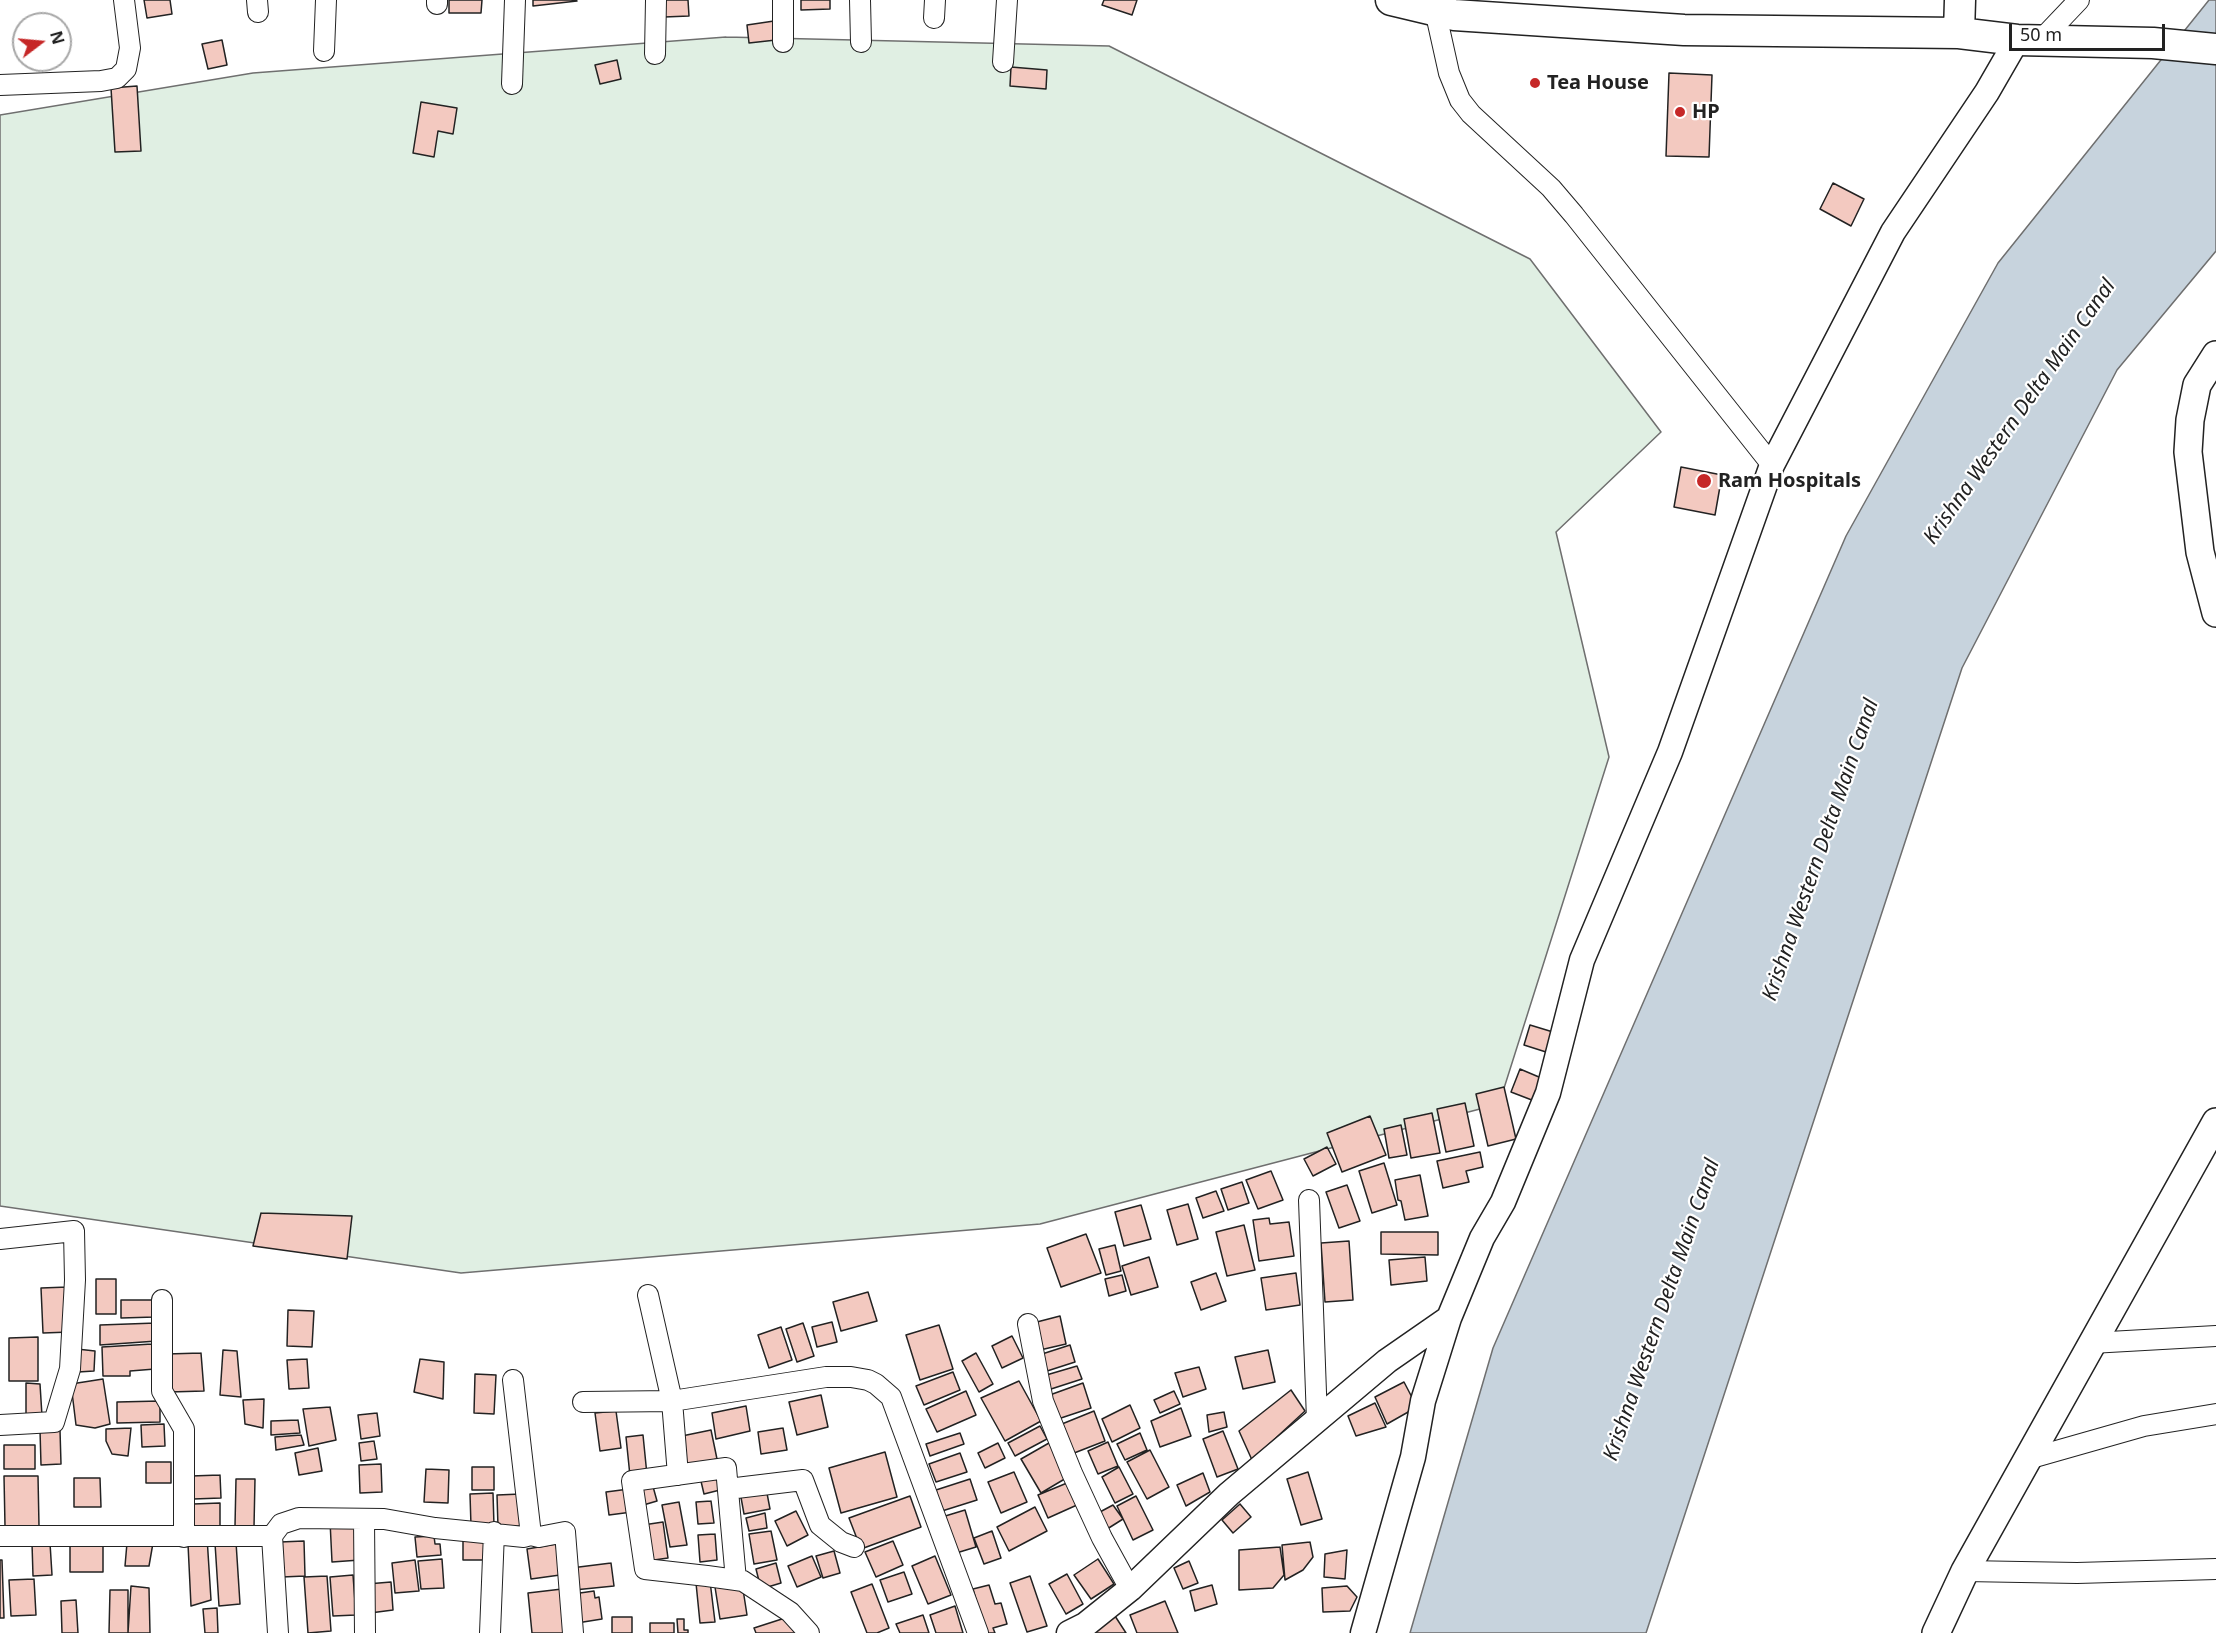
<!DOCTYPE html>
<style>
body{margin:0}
#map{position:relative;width:2216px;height:1633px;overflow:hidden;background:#fff;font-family:"Noto Sans",sans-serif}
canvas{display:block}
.north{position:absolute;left:12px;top:12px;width:60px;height:60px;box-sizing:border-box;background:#fff;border:2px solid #a7a7a7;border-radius:50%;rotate:74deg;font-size:16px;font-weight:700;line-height:24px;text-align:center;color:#222}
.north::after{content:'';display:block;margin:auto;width:21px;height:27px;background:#c62828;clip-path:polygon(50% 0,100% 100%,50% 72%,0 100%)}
.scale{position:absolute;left:2009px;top:24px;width:156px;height:27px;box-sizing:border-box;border:3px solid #222;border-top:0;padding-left:8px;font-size:18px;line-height:21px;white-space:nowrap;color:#222;-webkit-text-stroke:4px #fff;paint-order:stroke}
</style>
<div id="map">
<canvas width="2216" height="1633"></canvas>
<div class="north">N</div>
<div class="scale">50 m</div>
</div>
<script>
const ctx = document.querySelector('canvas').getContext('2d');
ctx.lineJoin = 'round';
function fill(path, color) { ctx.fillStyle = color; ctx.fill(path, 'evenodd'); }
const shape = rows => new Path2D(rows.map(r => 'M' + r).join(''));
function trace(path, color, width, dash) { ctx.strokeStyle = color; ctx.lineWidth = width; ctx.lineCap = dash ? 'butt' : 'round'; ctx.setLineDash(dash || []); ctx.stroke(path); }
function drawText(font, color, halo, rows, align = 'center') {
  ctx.font = font + ' "Noto Sans",sans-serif'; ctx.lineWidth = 4.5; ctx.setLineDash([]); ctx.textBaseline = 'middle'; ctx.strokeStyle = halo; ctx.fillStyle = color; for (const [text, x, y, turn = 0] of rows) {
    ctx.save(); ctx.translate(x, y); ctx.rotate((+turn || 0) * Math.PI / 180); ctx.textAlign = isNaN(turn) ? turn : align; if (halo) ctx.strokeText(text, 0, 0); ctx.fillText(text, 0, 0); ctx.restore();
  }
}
const green = shape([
 [726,37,1109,46,1530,259,1661,432,1556,532,1609,757,1499,1104,1040,1224,461,1273,0,1206,0,115,253,73,726,37]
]);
fill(green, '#e0efe3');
trace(green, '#6f6f6f', 1.5);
const water = shape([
 [2209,0,2216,0,2216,251,2117,370,1962,668,1646,1633,1410,1633,1493,1348,1846,536,1998,263,2209,0]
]);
fill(water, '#c7d3dd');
trace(water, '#6f6f6f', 1.5);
const building = shape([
 [144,0,170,0,172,14,147,18,144,0],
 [449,0,482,0,481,13,449,13,449,0],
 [533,0,576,0,577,1,533,6,533,0],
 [663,0,688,0,689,16,664,17,663,0],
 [801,0,830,0,830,9,801,10,801,0],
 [1104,0,1137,0,1132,15,1102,5,1104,0],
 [774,21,776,40,749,43,747,25,774,21],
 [222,40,227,65,208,69,202,44,222,40],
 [617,60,621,79,600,84,595,65,617,60],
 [1011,67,1047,70,1046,89,1010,86,1011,67],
 [1669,73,1712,75,1709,157,1666,156,1669,73],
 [137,86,141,151,115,152,111,88,137,86],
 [421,102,457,108,453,134,438,131,434,157,413,153,421,102],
 [1833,183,1864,199,1851,226,1820,209,1833,183],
 [1681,467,1722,475,1715,515,1674,507,1681,467],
 [1530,1025,1553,1032,1546,1052,1524,1045,1530,1025],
 [1520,1069,1546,1080,1537,1102,1511,1092,1520,1069],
 [1504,1087,1516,1139,1488,1146,1476,1094,1504,1087],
 [1465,1103,1474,1146,1446,1152,1437,1109,1465,1103],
 [1432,1113,1440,1153,1411,1158,1404,1119,1432,1113],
 [1370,1116,1386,1155,1342,1172,1327,1133,1370,1116],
 [1401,1125,1407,1155,1389,1158,1384,1129,1401,1125],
 [1327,1147,1336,1164,1313,1176,1304,1159,1327,1147],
 [1480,1152,1483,1167,1466,1171,1469,1182,1443,1188,1437,1161,1480,1152],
 [1384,1163,1397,1205,1372,1213,1359,1171,1384,1163],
 [1271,1171,1283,1200,1258,1209,1246,1180,1271,1171],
 [1420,1175,1428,1216,1405,1220,1401,1201,1398,1200,1395,1180,1420,1175],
 [1242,1182,1249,1203,1228,1210,1221,1189,1242,1182],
 [1347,1185,1360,1221,1339,1228,1326,1192,1347,1185],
 [1216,1191,1224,1211,1203,1218,1196,1198,1216,1191],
 [1188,1204,1198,1239,1177,1245,1167,1210,1188,1204],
 [1141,1205,1151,1239,1124,1246,1115,1212,1141,1205],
 [261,1213,352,1216,347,1259,253,1246,261,1213],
 [1269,1218,1270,1224,1289,1222,1294,1256,1259,1261,1253,1220,1269,1218],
 [1244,1225,1255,1270,1227,1276,1216,1232,1244,1225],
 [1381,1232,1438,1232,1438,1255,1381,1254,1381,1232],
 [1086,1234,1101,1273,1061,1287,1047,1248,1086,1234],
 [1349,1241,1353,1300,1325,1302,1321,1243,1349,1241],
 [1115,1245,1121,1271,1106,1275,1099,1249,1115,1245],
 [1149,1257,1158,1287,1131,1295,1122,1266,1149,1257],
 [1425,1257,1427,1281,1391,1285,1389,1260,1425,1257],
 [1216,1273,1226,1301,1201,1310,1191,1282,1216,1273],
 [1296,1273,1300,1305,1266,1310,1261,1278,1296,1273],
 [1122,1275,1126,1291,1109,1296,1105,1279,1122,1275],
 [96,1279,116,1279,116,1314,96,1314,96,1279],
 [68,1287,70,1332,43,1333,41,1288,68,1287],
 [868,1292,877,1321,841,1331,833,1302,868,1292],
 [121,1300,155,1300,155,1317,121,1318,121,1300],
 [288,1310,314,1311,312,1347,287,1346,288,1310],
 [1060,1316,1066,1344,1040,1350,1033,1323,1060,1316],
 [832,1322,837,1342,817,1347,812,1327,832,1322],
 [156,1323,157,1341,100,1345,100,1325,156,1323],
 [803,1323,814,1356,797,1362,786,1329,803,1323],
 [939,1325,953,1369,920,1380,906,1335,939,1325],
 [781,1327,792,1360,769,1368,758,1335,781,1327],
 [1012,1336,1023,1358,1002,1368,992,1346,1012,1336],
 [38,1337,38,1381,9,1381,9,1338,38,1337],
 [152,1344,155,1369,130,1371,130,1376,103,1376,102,1347,152,1344],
 [1070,1345,1075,1362,1044,1372,1039,1355,1070,1345],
 [77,1349,95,1351,94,1371,78,1372,77,1349],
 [223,1350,237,1351,241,1397,220,1395,223,1350],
 [1268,1350,1275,1382,1243,1389,1235,1357,1268,1350],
 [201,1353,204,1391,169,1392,167,1354,201,1353],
 [976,1353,993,1384,979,1392,962,1361,976,1353],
 [307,1359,309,1388,289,1389,287,1360,307,1359],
 [420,1359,444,1362,443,1399,414,1392,420,1359],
 [1077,1366,1082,1379,1048,1390,1043,1376,1077,1366],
 [1199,1367,1206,1389,1183,1397,1175,1373,1199,1367],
 [953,1372,960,1390,924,1405,916,1386,953,1372],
 [475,1374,496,1375,494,1414,474,1413,475,1374],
 [103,1379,110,1424,95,1428,76,1425,71,1384,103,1379],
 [1019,1381,1041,1421,1005,1441,981,1398,1019,1381],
 [1404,1382,1417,1407,1387,1424,1375,1397,1404,1382],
 [26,1383,40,1384,42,1416,26,1415,26,1383],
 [1083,1383,1091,1408,1055,1420,1047,1396,1083,1383],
 [1291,1390,1305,1411,1252,1460,1239,1431,1291,1390],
 [966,1391,976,1415,937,1432,926,1409,966,1391],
 [1174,1391,1180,1404,1160,1413,1154,1400,1174,1391],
 [821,1395,828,1427,797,1435,789,1402,821,1395],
 [264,1399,263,1428,245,1424,243,1400,264,1399],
 [160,1401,160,1422,117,1423,117,1402,160,1401],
 [1375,1403,1386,1427,1356,1436,1348,1416,1375,1403],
 [1130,1405,1140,1428,1112,1442,1102,1419,1130,1405],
 [746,1406,750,1431,716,1439,712,1413,746,1406],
 [330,1407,336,1440,309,1446,303,1409,330,1407],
 [1181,1408,1191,1436,1160,1447,1151,1421,1181,1408],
 [616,1411,621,1448,600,1451,595,1413,616,1411],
 [1094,1411,1105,1441,1069,1455,1057,1426,1094,1411],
 [1224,1412,1227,1427,1209,1432,1207,1415,1224,1412],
 [377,1413,380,1436,361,1439,358,1415,377,1413],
 [298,1420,300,1433,271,1435,271,1421,298,1420],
 [164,1424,165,1446,142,1447,141,1425,164,1424],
 [1040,1426,1047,1439,1015,1456,1008,1443,1040,1426],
 [131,1428,128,1456,112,1454,106,1441,106,1429,131,1428],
 [783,1428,787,1450,761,1454,758,1432,783,1428],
 [40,1430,60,1430,61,1464,41,1465,40,1430],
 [711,1430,717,1459,683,1467,677,1437,711,1430],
 [1223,1431,1238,1469,1217,1477,1203,1439,1223,1431],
 [960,1433,964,1444,930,1456,926,1444,960,1433],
 [1140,1433,1147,1450,1125,1460,1117,1444,1140,1433],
 [301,1435,304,1445,276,1450,275,1437,301,1435],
 [643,1435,647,1475,630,1476,626,1437,643,1435],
 [374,1441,377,1459,361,1461,359,1443,374,1441],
 [1108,1442,1118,1466,1098,1474,1088,1451,1108,1442],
 [998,1443,1005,1458,985,1468,978,1453,998,1443],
 [1049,1443,1068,1477,1041,1493,1021,1459,1049,1443],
 [4,1445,35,1445,35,1469,4,1469,4,1445],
 [318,1448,322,1471,299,1475,295,1453,318,1448],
 [1150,1450,1169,1487,1147,1499,1127,1462,1150,1450],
 [885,1452,897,1497,841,1513,829,1468,885,1452],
 [960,1453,967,1472,936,1482,929,1464,960,1453],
 [146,1462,171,1462,171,1483,146,1483,146,1462],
 [381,1464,382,1492,360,1493,359,1465,381,1464],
 [472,1467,494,1467,494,1490,472,1490,472,1467],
 [1119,1467,1133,1494,1115,1503,1102,1477,1119,1467],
 [426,1469,449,1470,448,1503,424,1502,426,1469],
 [1014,1472,1027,1502,1001,1513,988,1482,1014,1472],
 [1308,1472,1322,1519,1301,1525,1287,1479,1308,1472],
 [716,1473,720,1490,704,1494,700,1477,716,1473],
 [1203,1473,1210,1492,1186,1506,1177,1485,1203,1473],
 [220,1475,221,1498,193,1499,191,1476,220,1475],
 [4,1476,38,1476,39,1526,5,1526,4,1476],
 [74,1478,100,1478,101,1507,74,1507,74,1478],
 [236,1479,255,1479,254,1527,235,1526,236,1479],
 [970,1479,977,1500,942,1511,936,1490,970,1479],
 [652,1483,657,1501,640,1506,635,1488,652,1483],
 [1067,1483,1077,1505,1048,1518,1038,1495,1067,1483],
 [766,1488,770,1509,744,1514,740,1492,766,1488],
 [629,1489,632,1512,609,1515,606,1492,629,1489],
 [493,1493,494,1526,471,1526,470,1494,493,1493],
 [521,1494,522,1526,498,1527,497,1495,521,1494],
 [910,1496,921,1527,861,1549,849,1518,910,1496],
 [1136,1496,1153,1530,1133,1540,1117,1506,1136,1496],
 [711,1501,714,1523,698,1524,696,1502,711,1501],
 [679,1502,687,1545,670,1547,662,1505,679,1502],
 [220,1503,220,1526,193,1527,193,1504,220,1503],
 [1240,1504,1251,1517,1233,1533,1222,1520,1240,1504],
 [1113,1505,1123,1519,1104,1531,1098,1513,1113,1505],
 [1035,1507,1047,1531,1009,1551,997,1527,1035,1507],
 [965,1510,976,1547,953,1554,942,1517,965,1510],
 [796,1511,808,1535,787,1546,775,1521,796,1511],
 [765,1513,767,1528,749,1531,746,1518,765,1513],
 [358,1520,360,1560,332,1562,330,1521,358,1520],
 [663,1522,668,1558,647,1561,643,1525,663,1522],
 [771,1531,777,1560,754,1564,749,1534,771,1531],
 [992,1531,1001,1558,984,1564,974,1538,992,1531],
 [715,1534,717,1560,700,1562,698,1535,715,1534],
 [434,1536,435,1544,440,1544,441,1555,417,1557,415,1537,434,1536],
 [463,1536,487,1536,487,1560,463,1560,463,1536],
 [207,1537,211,1600,191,1606,188,1544,207,1537],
 [304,1541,305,1576,282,1577,280,1542,304,1541],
 [893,1541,903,1565,876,1577,865,1552,893,1541],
 [236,1542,240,1604,219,1606,215,1543,236,1542],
 [1310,1542,1313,1557,1303,1570,1285,1580,1282,1545,1310,1542],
 [32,1543,50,1543,52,1575,33,1576,32,1543],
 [127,1543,153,1543,149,1566,125,1566,127,1543],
 [556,1544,560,1575,531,1579,527,1549,556,1544],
 [70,1546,103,1546,103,1572,70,1572,70,1546],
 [1280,1547,1284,1575,1273,1588,1239,1590,1239,1550,1280,1547],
 [1347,1550,1345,1579,1324,1577,1325,1554,1347,1550],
 [834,1551,840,1573,823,1578,816,1556,834,1551],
 [812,1556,821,1577,797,1587,788,1566,812,1556],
 [935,1556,951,1595,928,1604,912,1566,935,1556],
 [442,1559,444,1588,421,1589,418,1561,442,1559],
 [1098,1559,1114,1584,1091,1599,1074,1575,1098,1559],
 [0,1560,2,1560,4,1618,0,1618,0,1560],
 [415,1560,419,1591,395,1593,392,1563,415,1560],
 [1189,1561,1198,1583,1183,1589,1174,1568,1189,1561],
 [611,1563,614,1586,574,1590,571,1568,611,1563],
 [776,1563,781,1583,761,1589,756,1569,776,1563],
 [904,1572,912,1594,888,1602,880,1580,904,1572],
 [1067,1574,1083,1604,1066,1614,1049,1584,1067,1574],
 [353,1575,356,1615,333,1616,330,1577,353,1575],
 [327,1576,331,1631,308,1633,304,1577,327,1576],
 [1030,1576,1047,1626,1027,1632,1010,1583,1030,1576],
 [34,1579,36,1615,11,1616,9,1580,34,1579],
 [710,1581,715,1622,700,1623,696,1583,710,1581],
 [391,1582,393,1610,370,1613,367,1584,391,1582],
 [742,1583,747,1615,720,1619,715,1587,742,1583],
 [872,1584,889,1628,877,1633,867,1633,851,1592,872,1584],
 [989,1585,995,1604,1001,1603,1007,1624,993,1628,995,1633,985,1633,973,1589,989,1585],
 [1212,1585,1217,1604,1195,1611,1190,1591,1212,1585],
 [131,1586,149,1588,150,1633,128,1633,131,1586],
 [1347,1586,1357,1597,1350,1611,1323,1612,1322,1588,1347,1586],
 [562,1589,566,1633,532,1633,528,1593,562,1589],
 [110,1590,128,1590,128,1633,109,1633,110,1590],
 [594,1591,595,1598,599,1597,602,1619,577,1623,573,1594,594,1591],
 [76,1600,78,1633,62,1633,61,1601,76,1600],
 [1165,1601,1178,1633,1137,1633,1130,1615,1165,1601],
 [955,1606,963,1633,936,1633,930,1615,955,1606],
 [217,1608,218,1633,205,1633,203,1609,217,1608],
 [923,1615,929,1633,900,1633,896,1624,923,1615],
 [1115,1616,1126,1633,1088,1633,1115,1616],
 [612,1617,632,1617,632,1633,612,1633,612,1617],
 [785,1618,797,1633,756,1633,754,1628,785,1618],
 [677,1619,684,1619,684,1630,688,1630,688,1633,678,1633,677,1619],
 [650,1623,674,1623,674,1633,650,1633,650,1623]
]);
fill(building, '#f3c9c0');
trace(building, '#222', 1.5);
const minor = shape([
 [257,0,258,12],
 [437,0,437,4],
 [860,0,861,42],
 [1435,10,1449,73,1460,100,1471,114,1551,188,1574,215,1772,465],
 [934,18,935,0],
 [2041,40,2079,0],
 [783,42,783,0],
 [324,51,326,0],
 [655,54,656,0],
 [1003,62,1007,0],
 [512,84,515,0],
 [0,85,101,81,117,78,126,69,130,48,124,0],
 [1309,1200,1317,1420],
 [0,1239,74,1231,75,1280,70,1369,54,1422,0,1425],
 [648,1295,672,1401,678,1475],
 [162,1300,162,1391,184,1429,184,1537],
 [1028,1324,1043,1401,1072,1473,1102,1538,1130,1589],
 [2091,1343,2216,1336],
 [513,1380,531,1535],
 [583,1402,672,1401,826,1377,851,1377,868,1380,876,1384,891,1397,978,1633],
 [2028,1459,2144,1426,2216,1414],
 [728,1489,803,1480,820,1525,841,1542,854,1547],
 [364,1519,365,1633],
 [0,1536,272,1536,281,1524,299,1518,384,1519,435,1528,524,1537,531,1535,539,1537,565,1532,573,1633],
 [272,1536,278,1633],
 [1965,1571,2077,1573,2216,1569],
 [736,1580,726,1468,632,1481,645,1569,707,1576,736,1580,743,1581,790,1612,809,1633],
 [490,1633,494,1532]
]);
const tertiary = shape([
 [1069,1633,1085,1625,1130,1589,1229,1494,1387,1361,1449,1318],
 [1363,1633,1413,1457,1423,1401,1449,1318,1482,1238,1503,1202,1548,1093,1582,960,1670,752,1772,465,1893,232,1987,92,2017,40]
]);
const secondary = shape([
 [2216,355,2197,385,2190,420,2188,452,2200,552,2216,613],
 [1936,1633,1965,1571,2216,1122]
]);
const primary = shape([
 [1391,0,1454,15,1684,30,1959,33,2017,40,2153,43,2216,49],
 [1959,33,1960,0]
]);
trace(minor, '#222', 22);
trace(tertiary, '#222', 27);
trace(secondary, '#222', 30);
trace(primary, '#222', 33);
trace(minor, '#fff', 20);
trace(tertiary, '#fff', 24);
trace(secondary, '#fff', 27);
trace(primary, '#fff', 30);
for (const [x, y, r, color] of [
 [1535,83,6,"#c62828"],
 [1680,112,6,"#c62828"],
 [1704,481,8,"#c62828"]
]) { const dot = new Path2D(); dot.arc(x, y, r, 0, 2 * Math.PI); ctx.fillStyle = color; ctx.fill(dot); trace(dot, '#fff', 2); }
drawText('bold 20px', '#222', '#fff', [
 ["Tea House",1547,83],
 ["HP",1692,112],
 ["Ram Hospitals",1718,481]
], 'left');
drawText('italic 21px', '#222', '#fff', [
 ["Krishna Western Delta Main Canal",2020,412,-55],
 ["Krishna Western Delta Main Canal",1821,850,-71],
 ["Krishna Western Delta Main Canal",1662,1310,-71]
]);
</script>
